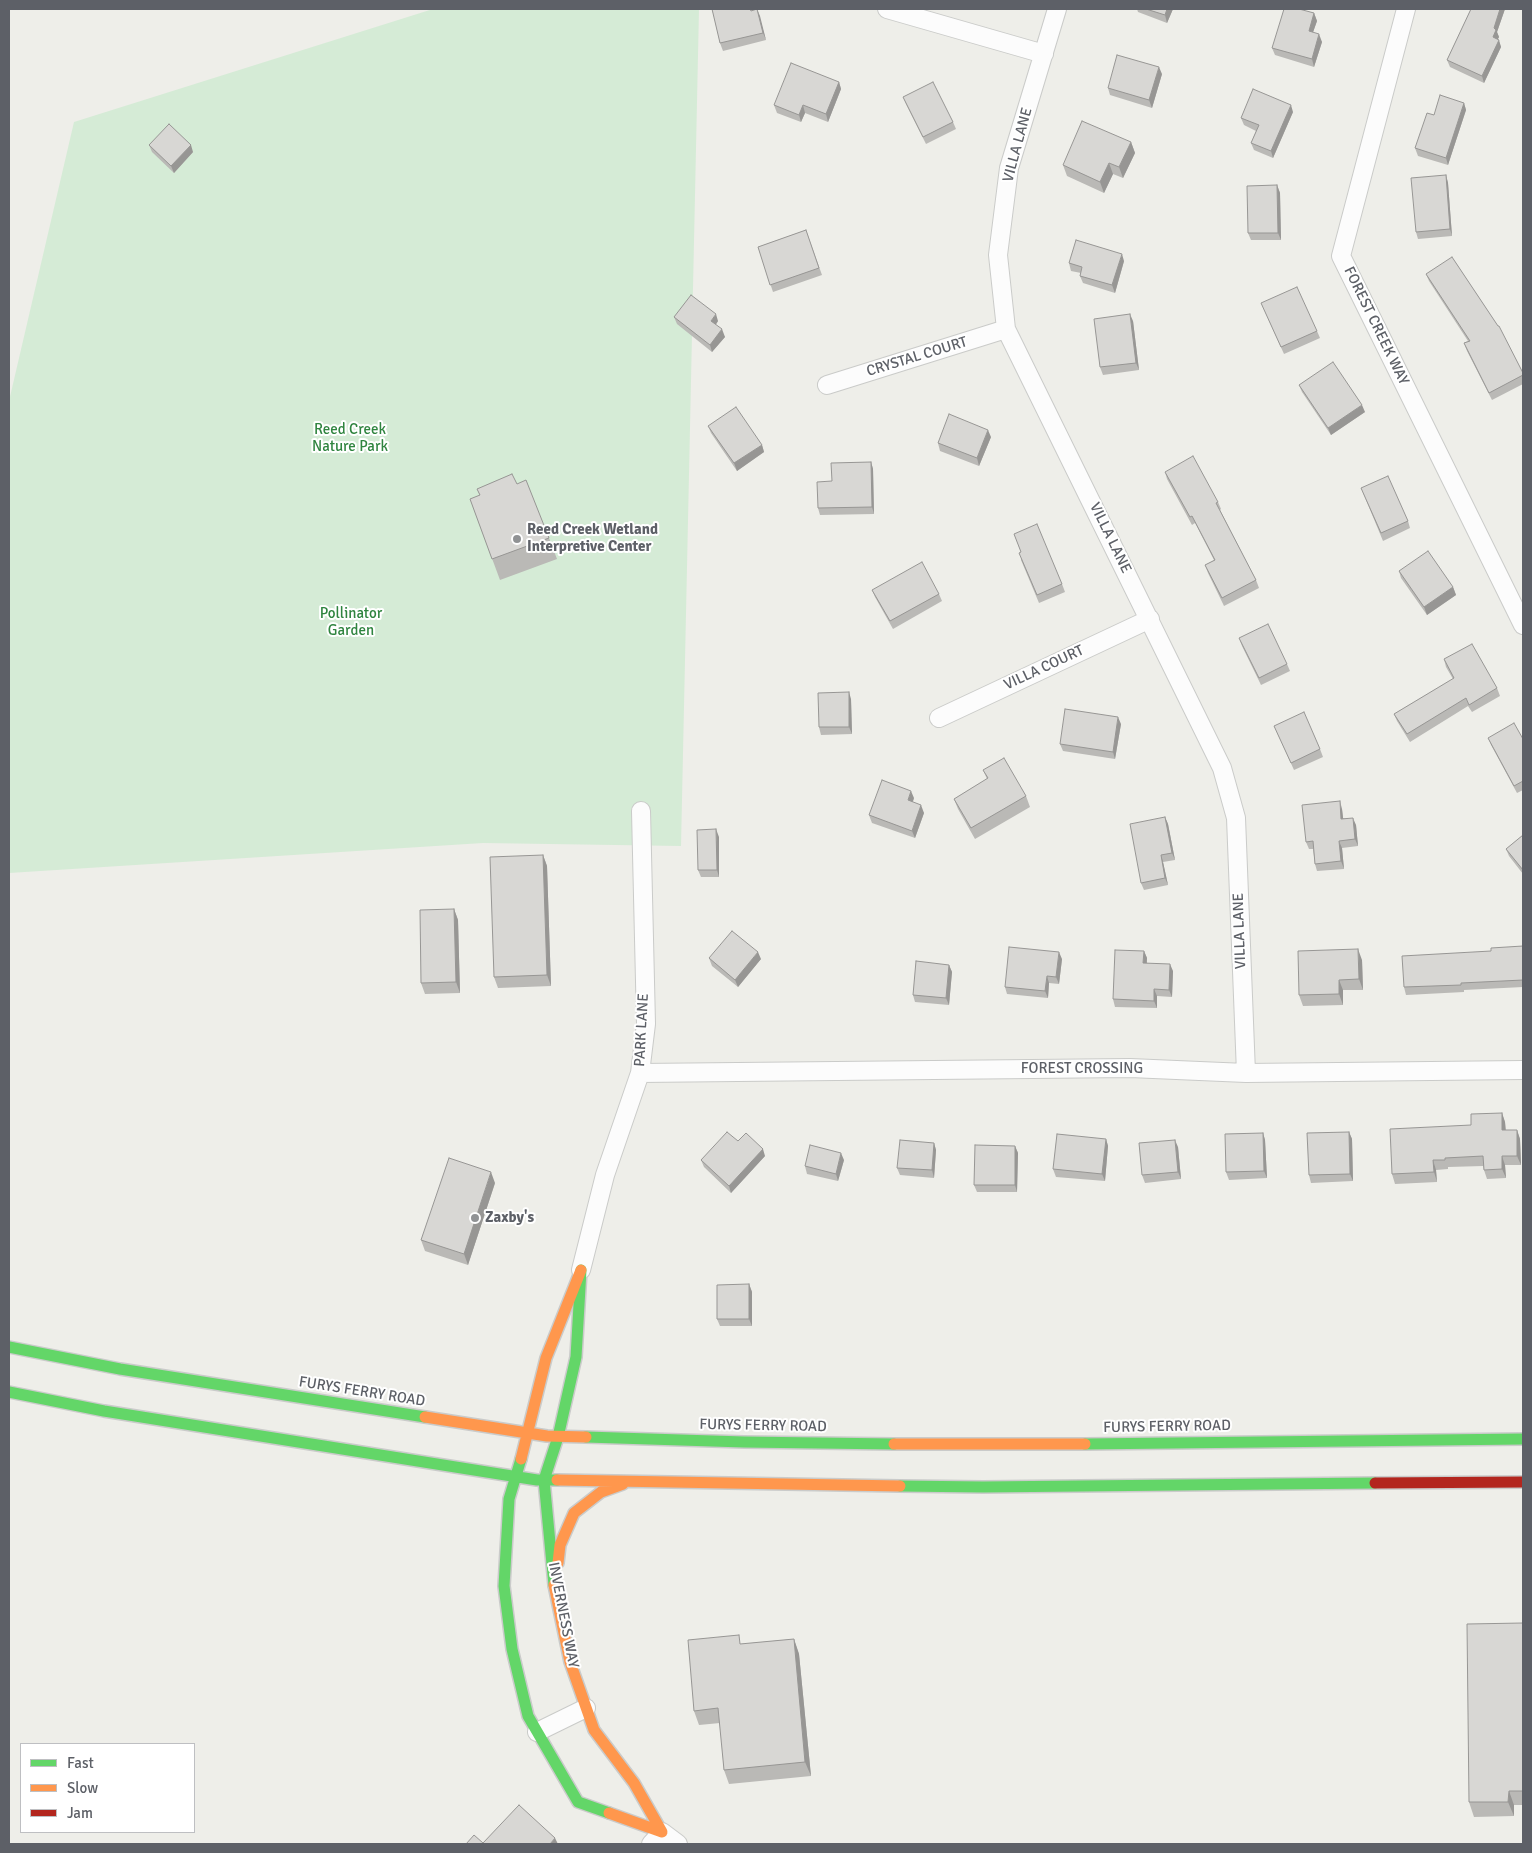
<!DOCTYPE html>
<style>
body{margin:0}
#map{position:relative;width:1532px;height:1853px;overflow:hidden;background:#eeeee9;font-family:Signika,sans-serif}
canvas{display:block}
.frame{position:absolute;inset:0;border:10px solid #5d6067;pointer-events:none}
.legend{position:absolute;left:20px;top:1743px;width:175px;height:90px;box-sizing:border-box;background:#fff;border:1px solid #bebfc2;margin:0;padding:6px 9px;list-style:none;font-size:15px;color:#5d6067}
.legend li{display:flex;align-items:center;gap:10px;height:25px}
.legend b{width:25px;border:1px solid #bebfc2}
</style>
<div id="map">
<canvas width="1532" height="1853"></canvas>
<div class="frame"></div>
<ul class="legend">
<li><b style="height:6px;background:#63d668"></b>Fast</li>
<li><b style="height:6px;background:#ff974d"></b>Slow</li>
<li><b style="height:6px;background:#b3261e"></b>Jam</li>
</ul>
</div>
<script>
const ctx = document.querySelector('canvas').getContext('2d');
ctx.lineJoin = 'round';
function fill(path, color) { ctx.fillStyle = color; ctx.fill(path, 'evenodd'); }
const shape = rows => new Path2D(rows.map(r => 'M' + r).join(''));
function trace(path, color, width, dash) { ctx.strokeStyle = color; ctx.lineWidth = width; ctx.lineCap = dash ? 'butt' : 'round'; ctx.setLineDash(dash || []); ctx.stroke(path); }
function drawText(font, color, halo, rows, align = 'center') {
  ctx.font = font + ' Signika,sans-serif'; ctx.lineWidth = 4; ctx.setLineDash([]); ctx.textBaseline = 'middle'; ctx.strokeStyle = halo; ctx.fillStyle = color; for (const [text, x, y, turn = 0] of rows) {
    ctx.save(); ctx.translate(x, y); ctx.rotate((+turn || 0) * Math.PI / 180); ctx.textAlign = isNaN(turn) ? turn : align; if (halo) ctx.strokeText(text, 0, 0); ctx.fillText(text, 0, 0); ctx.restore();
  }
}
fill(shape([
 [433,9,699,9,681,846,483,843,9,873,9,401,74,122]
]), '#d5ebd6');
const street = shape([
 [887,9,1044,54],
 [1057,9,1009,168,998,255,1006,329,1222,768,1236,818,1246,1073],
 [1406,9,1341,256,1523,625],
 [827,385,1006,329],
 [939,718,1150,619],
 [640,1073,1130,1068,1246,1073,1523,1070],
 [581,1270,605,1175,640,1073,646,1024,641,811],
 [537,1732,586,1708],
 [651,1844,662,1832,678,1844]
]);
const fast = shape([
 [9,1347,120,1369,425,1417],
 [9,1392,104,1411,537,1480,557,1480],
 [586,1437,744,1442,894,1444],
 [1085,1444,1523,1439],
 [521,1459,509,1499,504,1586,512,1649,528,1716,578,1802,609,1813],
 [900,1486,983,1487,1375,1483],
 [554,1585,544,1480,558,1437,576,1357,581,1270]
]);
const slow = shape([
 [425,1417,547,1436,586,1437],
 [894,1444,1085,1444],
 [521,1459,546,1358,581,1270],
 [557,1480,900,1486],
 [558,1563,560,1545,574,1513,601,1492,623,1484],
 [554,1585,570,1662,594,1730,634,1783,662,1832,609,1813]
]);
const jam = shape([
 [1375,1483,1523,1482]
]);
trace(street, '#cacbc9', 20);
trace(fast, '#cacbca', 14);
trace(slow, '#cacbca', 14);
trace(jam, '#cacbca', 14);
trace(street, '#fcfcfc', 18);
trace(fast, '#63d668', 11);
trace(slow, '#ff974d', 11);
trace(jam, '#b3261e', 11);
fill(shape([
 [712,9,751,9,752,11,757,9,766,40,723,51,720,43],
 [1137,9,1173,9,1167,23,1138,12],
 [1471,9,1505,9,1497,32,1499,37,1498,39,1501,47,1484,83,1450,67,1447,60],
 [1314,13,1317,21,1313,32,1322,42,1314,67,1275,55,1272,48],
 [1162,74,1152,108,1110,95,1108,88],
 [839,82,841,89,828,122,805,113,801,122,777,113,774,105],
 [903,97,953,122,956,129,926,144,906,104],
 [1464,103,1466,110,1448,165,1418,156,1415,148,1434,115],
 [1293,112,1273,158,1254,150,1251,143,1256,131,1244,125,1241,118],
 [1131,142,1135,153,1123,178,1113,174,1104,193,1067,176,1063,165],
 [149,145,193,152,174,173,152,152],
 [1446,175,1448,183,1452,236,1418,239,1416,232],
 [1277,185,1280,193,1281,240,1251,240,1248,233],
 [806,230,822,275,773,292,758,247],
 [1124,261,1115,293,1083,283,1080,276,1081,273,1071,271,1069,263],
 [1426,274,1498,326,1523,373,1523,384,1492,400,1467,351,1464,343,1468,341,1429,281],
 [1261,303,1317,331,1320,338,1284,354],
 [674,317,718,321,716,325,725,337,712,352,677,324],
 [1133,321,1139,370,1103,375,1100,367],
 [1299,385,1365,412,1331,435,1302,392],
 [708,426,762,445,764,452,737,471,711,433],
 [991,437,979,466,940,451,938,443],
 [871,462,873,469,874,514,820,515,818,508,832,481],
 [1165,472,1218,502,1221,509,1220,510,1256,580,1259,588,1224,606,1208,573,1205,565,1214,560,1195,523,1192,525,1167,479],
 [517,484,549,538,557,559,500,580,470,499,480,496,477,489],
 [1361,488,1408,521,1410,528,1383,541],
 [1014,534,1062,584,1065,592,1039,603,1021,560,1021,552],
 [1399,571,1453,587,1456,595,1427,615,1401,578],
 [872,590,939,594,942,601,893,629,875,597],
 [1239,638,1287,664,1290,671,1261,685,1242,646],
 [1444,659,1497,688,1500,696,1472,712,1468,706,1410,742,1397,721,1394,714,1453,679,1446,667],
 [851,699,852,734,821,735,819,727],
 [1121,724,1115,759,1063,751,1060,744],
 [1274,726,1320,749,1323,757,1294,770],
 [1488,738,1523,739,1523,790,1517,793,1491,745],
 [983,770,1026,796,1030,807,975,839,958,809,954,799,987,779],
 [914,798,913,802,924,813,915,838,872,823,869,815],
 [1342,809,1343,818,1356,825,1358,846,1342,848,1344,869,1317,871,1315,864,1313,849,1309,849,1306,842],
 [1165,817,1168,824,1175,860,1163,862,1168,885,1144,890,1141,883],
 [1523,835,1523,874,1509,856,1506,849],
 [719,837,719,877,701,877,698,870],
 [543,855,547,866,551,986,498,988,494,977],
 [454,909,458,920,460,993,425,994,421,983],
 [1523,946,1523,987,1464,990,1464,992,1406,995,1404,987,1491,951],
 [1144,951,1147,958,1147,963,1173,971,1172,997,1157,996,1157,1008,1115,1007,1113,999],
 [709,958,761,959,738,987,712,966],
 [1062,959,1059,984,1049,983,1048,998,1007,994,1005,987],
 [1362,960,1363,990,1343,990,1343,1005,1303,1006,1299,995],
 [949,965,952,972,949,1005,915,1002,913,995],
 [1502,1113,1505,1122,1506,1130,1517,1130,1520,1139,1521,1165,1505,1165,1506,1178,1487,1179,1484,1170,1483,1166,1448,1167,1448,1169,1436,1170,1437,1182,1395,1184,1392,1174,1471,1125],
 [1349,1132,1352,1139,1353,1181,1311,1183,1309,1175],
 [1263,1133,1265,1140,1267,1178,1229,1180,1226,1172],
 [1106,1139,1108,1146,1105,1181,1056,1177,1053,1169],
 [738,1141,765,1156,731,1193,704,1167,701,1160],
 [934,1143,936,1150,934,1178,900,1175,897,1168],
 [1015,1146,1018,1153,1017,1192,977,1192,974,1185],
 [1178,1147,1181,1179,1145,1183,1142,1175],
 [844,1160,838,1181,807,1174,805,1166],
 [495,1183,468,1265,425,1251,421,1240],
 [749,1284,752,1292,752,1326,720,1326,717,1319],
 [1523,1623,1523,1805,1514,1805,1514,1816,1474,1817,1469,1802],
 [794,1639,799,1654,811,1776,729,1784,724,1770,720,1723,699,1725,694,1711,742,1644]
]), '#bab9b6');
fill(shape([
 [757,9,760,16,766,40,763,33],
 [1167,9,1173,9,1167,23,1165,15],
 [1500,9,1505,9,1497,32,1499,37,1495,44,1493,37,1494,28],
 [1314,13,1317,21,1311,38,1309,31],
 [1319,34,1322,42,1314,67,1312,59],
 [1499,40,1501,47,1484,83,1482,76],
 [1159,67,1162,74,1152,108,1149,100],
 [839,82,841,89,828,122,826,114],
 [1464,103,1466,110,1448,165,1446,158],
 [803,105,805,113,801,122,799,115],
 [1291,105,1293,112,1273,158,1271,151],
 [1131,142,1135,153,1123,178,1119,167],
 [191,145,193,152,174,173,171,166],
 [1109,163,1113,174,1104,193,1100,182],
 [1446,175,1448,183,1452,236,1450,229],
 [1277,185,1280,193,1281,240,1278,233],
 [1122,254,1124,261,1115,293,1112,285],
 [716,314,718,321,713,328,711,321],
 [1130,314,1133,321,1139,370,1136,363],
 [722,329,725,337,712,352,710,345],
 [1362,405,1365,412,1331,435,1328,428],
 [988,430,991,437,979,466,977,458],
 [762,445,764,452,737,471,734,463],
 [871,462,873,469,874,514,872,507],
 [1453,587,1456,595,1427,615,1424,607],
 [849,692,851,699,852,734,849,727],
 [1118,717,1121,724,1115,759,1113,752],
 [911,791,914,798,910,808,908,800],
 [1340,801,1342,809,1344,826,1341,819],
 [921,805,924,813,915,838,912,831],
 [1165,817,1168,824,1175,860,1172,853],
 [1353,818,1356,825,1358,846,1355,839],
 [716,829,719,837,719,877,717,870],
 [1339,841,1342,848,1344,869,1341,861],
 [543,855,547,866,551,986,547,975],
 [1161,855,1163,862,1168,885,1165,878],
 [454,909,458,920,460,993,456,982],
 [1358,949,1362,960,1363,990,1359,979],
 [1144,951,1147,958,1146,971,1143,963],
 [758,952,761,959,738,987,735,980],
 [1059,952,1062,959,1059,984,1056,977],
 [1170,964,1173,971,1172,997,1169,990],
 [949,965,952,972,949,1005,946,998],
 [1047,976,1049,983,1048,998,1045,991],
 [1339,980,1343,990,1343,1005,1339,994],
 [1154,989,1157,996,1157,1008,1154,1001],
 [1502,1113,1505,1122,1506,1139,1502,1130],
 [1517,1130,1520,1139,1521,1165,1517,1156],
 [1349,1132,1352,1139,1353,1181,1350,1174],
 [1263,1133,1265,1140,1267,1178,1264,1171],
 [1106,1139,1108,1146,1105,1181,1102,1174],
 [1175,1140,1178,1147,1181,1179,1178,1172],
 [934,1143,936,1150,934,1178,932,1170],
 [1015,1146,1018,1153,1017,1192,1015,1185],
 [763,1149,765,1156,731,1193,729,1186],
 [841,1153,844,1160,838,1181,836,1174],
 [1502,1156,1505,1165,1506,1178,1502,1169],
 [1433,1160,1436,1170,1437,1182,1434,1172],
 [491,1172,495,1183,468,1265,464,1254],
 [749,1284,752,1292,752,1326,749,1319],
 [794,1639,799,1654,811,1776,805,1762],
 [1509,1791,1514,1805,1514,1816,1508,1802],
 [555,1838,558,1844,550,1844]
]), '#979694');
const building = shape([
 [712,9,750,9,751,11,757,9,763,33,720,43,712,9],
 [1146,9,1167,9,1165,15,1146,9],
 [1284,9,1299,9,1314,13,1309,31,1319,34,1312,59,1272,48,1284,9],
 [1471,9,1500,9,1494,28,1496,30,1493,37,1499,40,1482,76,1447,60,1471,9],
 [1117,55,1159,67,1149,100,1108,88,1117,55],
 [791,63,839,82,826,114,803,105,799,115,774,105,791,63],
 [933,82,953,122,923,137,903,97,933,82],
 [1253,89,1291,105,1271,151,1251,143,1259,125,1241,118,1253,89],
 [1440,95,1464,103,1446,158,1415,148,1427,113,1434,115,1440,95],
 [1082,121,1131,142,1119,167,1109,163,1100,182,1063,165,1082,121],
 [169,124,191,145,171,166,149,145,169,124],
 [1446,175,1450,229,1416,232,1411,178,1446,175],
 [1277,185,1278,233,1248,233,1247,186,1277,185],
 [806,230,819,268,770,285,758,247,806,230],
 [1076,240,1122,254,1112,285,1080,276,1082,267,1069,263,1076,240],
 [1452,257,1498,326,1499,326,1523,373,1523,375,1489,393,1464,343,1470,341,1426,274,1452,257],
 [1297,287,1317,331,1281,347,1261,303,1297,287],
 [691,295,716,314,711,321,722,329,710,345,674,317,691,295],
 [1130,314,1136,363,1100,367,1094,319,1130,314],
 [1333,362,1362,405,1328,428,1299,385,1333,362],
 [736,407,762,445,734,463,708,426,736,407],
 [949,414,988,430,977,458,938,443,949,414],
 [1193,456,1218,502,1216,503,1256,580,1222,598,1205,565,1215,560,1192,516,1190,517,1165,472,1193,456],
 [871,462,872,507,818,508,817,482,832,481,831,463,871,462],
 [512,474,517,484,526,480,549,538,492,559,470,499,480,495,477,489,512,474],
 [1388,476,1408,521,1381,533,1361,488,1388,476],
 [1037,524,1062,584,1037,595,1019,553,1021,552,1014,534,1037,524],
 [1428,551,1453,587,1424,607,1399,571,1428,551],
 [922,562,939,594,890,621,872,590,922,562],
 [1268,624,1287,664,1259,678,1239,638,1268,624],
 [1472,644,1497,688,1469,705,1466,698,1407,734,1394,714,1454,678,1444,659,1472,644],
 [849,692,849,727,819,727,818,693,849,692],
 [1065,709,1118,717,1113,752,1060,744,1065,709],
 [1304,712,1320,749,1291,763,1274,726,1304,712],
 [1514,723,1523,739,1523,781,1514,786,1488,738,1514,723],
 [1004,758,1026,796,971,828,954,799,988,778,983,770,1004,758],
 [882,780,911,791,908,800,921,805,912,831,869,815,882,780],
 [1340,801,1341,819,1353,818,1355,839,1339,841,1341,861,1315,864,1313,841,1306,842,1302,805,1340,801],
 [1165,817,1172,853,1161,855,1165,878,1141,883,1130,824,1165,817],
 [716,829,717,870,698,870,697,830,716,829],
 [1523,835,1523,870,1506,849,1523,835],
 [543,855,547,975,494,977,490,857,543,855],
 [454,909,456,982,421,983,420,910,454,909],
 [732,931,758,952,735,980,709,958,732,931],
 [1523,946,1523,980,1461,983,1461,985,1404,987,1402,956,1491,951,1491,948,1523,946],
 [1009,947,1059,952,1056,977,1047,976,1045,991,1005,987,1009,947],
 [1358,949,1359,979,1339,980,1339,994,1299,995,1298,951,1358,949],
 [1115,950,1144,951,1143,963,1170,964,1169,990,1154,989,1154,1001,1113,999,1115,950],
 [916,961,949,965,946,998,913,995,916,961],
 [1502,1113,1502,1130,1517,1130,1517,1156,1502,1156,1502,1169,1484,1170,1483,1156,1445,1158,1445,1160,1433,1160,1434,1172,1392,1174,1390,1129,1471,1125,1471,1114,1502,1113],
 [727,1132,738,1141,746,1133,763,1149,729,1186,701,1160,727,1132],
 [1349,1132,1350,1174,1309,1175,1307,1133,1349,1132],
 [1263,1133,1264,1171,1226,1172,1225,1134,1263,1133],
 [1057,1134,1106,1139,1102,1174,1053,1169,1057,1134],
 [900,1140,934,1143,932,1170,897,1168,900,1140],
 [1175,1140,1178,1172,1142,1175,1139,1143,1175,1140],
 [810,1145,841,1153,836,1174,805,1166,810,1145],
 [975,1145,1015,1146,1015,1185,974,1185,975,1145],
 [449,1158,491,1172,464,1254,421,1240,449,1158],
 [749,1284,749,1319,717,1319,717,1285,749,1284],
 [1523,1623,1523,1791,1509,1791,1508,1802,1469,1802,1467,1624,1523,1623],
 [739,1635,740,1644,794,1639,805,1762,724,1770,718,1708,694,1711,688,1640,739,1635],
 [519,1805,555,1838,550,1844,466,1844,474,1835,483,1843,519,1805]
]);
fill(building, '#d8d7d4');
trace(building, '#979694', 1);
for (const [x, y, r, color] of [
 [517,539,5,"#909294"],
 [475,1218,5,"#909294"]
]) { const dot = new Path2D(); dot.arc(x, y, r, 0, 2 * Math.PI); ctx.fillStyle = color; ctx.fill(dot); trace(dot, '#fff', 2); }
drawText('15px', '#5d6067', '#fff', [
 ["VILLA LANE",1018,145,-75],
 ["FOREST CREEK WAY",1376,326,64],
 ["CRYSTAL COURT",917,357,-17],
 ["VILLA LANE",1110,538,64],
 ["VILLA COURT",1044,668,-25],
 ["VILLA LANE",1240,931,-92],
 ["PARK LANE",642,1030,-87],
 ["FOREST CROSSING",1082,1069],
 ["FURYS FERRY ROAD",362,1392,9],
 ["FURYS FERRY ROAD",763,1426,1],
 ["FURYS FERRY ROAD",1167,1427,-1],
 ["INVERNESS WAY",563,1615,79]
]);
drawText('15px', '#2f843f', '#fff', [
 ["Reed Creek",350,430],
 ["Nature Park",350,447],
 ["Pollinator",351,614],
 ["Garden",351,631]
]);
drawText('bold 15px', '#5d6067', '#fff', [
 ["Reed Creek Wetland",527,530],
 ["Interpretive Center",527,547],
 ["Zaxby's",485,1218]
], 'left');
</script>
